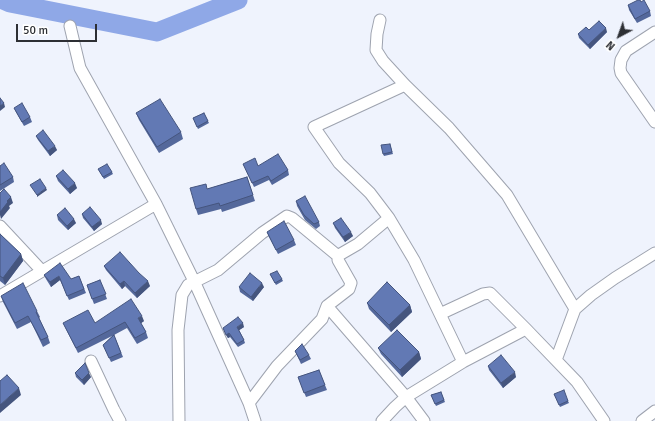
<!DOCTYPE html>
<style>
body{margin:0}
#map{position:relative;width:655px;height:421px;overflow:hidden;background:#eff3fd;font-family:Signika,sans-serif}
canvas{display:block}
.north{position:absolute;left:599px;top:16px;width:40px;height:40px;-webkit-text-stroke:3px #fff;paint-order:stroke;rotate:221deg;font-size:11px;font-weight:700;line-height:16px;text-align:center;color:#2d2f34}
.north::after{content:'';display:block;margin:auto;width:14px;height:18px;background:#2d2f34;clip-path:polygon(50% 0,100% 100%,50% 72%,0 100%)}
.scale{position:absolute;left:16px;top:24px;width:81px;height:18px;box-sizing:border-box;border:2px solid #2d2f34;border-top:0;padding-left:5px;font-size:12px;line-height:14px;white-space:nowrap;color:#2d2f34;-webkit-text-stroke:3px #fff;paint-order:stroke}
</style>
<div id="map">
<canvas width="655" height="421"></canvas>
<div class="north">N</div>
<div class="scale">50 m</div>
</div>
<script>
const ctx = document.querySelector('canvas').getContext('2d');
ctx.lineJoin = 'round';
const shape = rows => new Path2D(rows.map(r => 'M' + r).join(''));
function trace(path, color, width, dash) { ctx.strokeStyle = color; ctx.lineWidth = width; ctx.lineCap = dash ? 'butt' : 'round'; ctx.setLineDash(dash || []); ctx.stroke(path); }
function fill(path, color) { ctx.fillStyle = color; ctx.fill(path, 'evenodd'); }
trace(shape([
 [3,0,10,3,157,32,238,0]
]), '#8fa8e7', 19);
const street = shape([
 [380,20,377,34,376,50,383,61,405,85,449,128,507,195,575,309],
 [70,26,80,68,156,204,194,281,249,403,255,421],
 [655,32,626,51,621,60,620,68,621,73,655,122],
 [405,85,314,127,339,163,370,193,389,218,414,260,463,362],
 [0,226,42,271],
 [0,296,156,204],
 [327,306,406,397,424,421],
 [440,314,483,294,490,293,526,329,577,382,604,421],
 [556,360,575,309,591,295,615,278,655,253],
 [91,361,114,410,120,421],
 [249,403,277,366,322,319,327,306,349,289,351,283,338,260,339,255,358,244,389,218],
 [179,421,178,330,182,295,188,285,218,270,262,233,287,216,292,218,338,256],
 [382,421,395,407,406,397,463,362,526,329],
 [642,421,655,411]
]);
trace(street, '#9ea3af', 13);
trace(street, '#fff', 11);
fill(shape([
 [628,5,650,11,651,16,637,23,629,10],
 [589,30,607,32,590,49,579,38,578,34],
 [14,108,30,117,32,122,24,126,16,112],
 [136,113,181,132,183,139,159,153,139,120],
 [204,113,209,123,198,129,193,118],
 [36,136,57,150,50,156,38,140],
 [390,144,393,154,384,156,383,154],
 [243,164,288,170,289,175,272,185,269,180,254,187],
 [0,166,13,177,14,182,0,191],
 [98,169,112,172,113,174,104,179],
 [56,176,77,188,70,194,58,181],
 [247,177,255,201,222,212,221,209,198,215,196,209,207,189],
 [296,201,319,222,320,226,316,229,305,220,297,206],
 [82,214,102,224,94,231,83,218],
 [57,215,76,223,68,230,58,220],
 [333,223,353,236,345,242,335,228],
 [267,232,294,240,296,245,278,254,269,237],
 [0,234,21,254,23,261,5,285,0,281],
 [104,266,150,286,137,298,125,286,122,289,106,270],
 [270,274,282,279,283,281,276,285],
 [44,275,71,279,79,276,86,293,69,300,60,280,51,287,46,279],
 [100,280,107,299,94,304,87,285],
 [239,287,264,287,253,301,240,292],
 [1,296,37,311,40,317,39,318,48,337,50,343,43,347,31,322,17,329,3,302],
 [367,303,410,305,412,312,391,332,369,309],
 [144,321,141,323,146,332,148,338,137,344,127,328,114,335,123,357,111,362,103,345,112,336,78,353,63,323,95,323],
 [244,327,239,330,244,340,245,343,238,347,230,337,228,338,223,328],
 [378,348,419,352,421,359,402,377,381,354],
 [295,351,309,355,311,359,301,364],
 [488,366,516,377,503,388,489,370],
 [319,370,327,390,306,397,298,377],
 [75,373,91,377,84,385,76,377],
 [441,392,445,402,436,406,431,395],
 [554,394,568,401,569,403,560,407]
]), '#54689b');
fill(shape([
 [606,28,607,32,590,49,588,45],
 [4,103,5,107,0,111,0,106],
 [55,146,57,150,50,156,48,151],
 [75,183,77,188,70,194,68,189],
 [46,188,47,190,37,197,37,195],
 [11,197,13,203,9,206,10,208,1,219,0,215,0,212,7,201],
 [74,219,76,223,68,230,67,226],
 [101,220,102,224,94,231,92,227],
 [351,232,353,236,345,242,343,237],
 [21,254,23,261,5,285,3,278],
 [59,276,60,280,51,287,50,282],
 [124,281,125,286,122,289,120,284],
 [148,281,150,286,137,298,135,293],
 [262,283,264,287,253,301,251,297],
 [410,305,412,312,391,332,389,325],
 [142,316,144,321,140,324,138,318],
 [243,323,244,327,238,331,237,327],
 [229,333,230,337,228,338,226,335],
 [419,352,421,359,402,377,400,370],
 [515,372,516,377,503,388,501,383],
 [89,373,91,377,84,385,82,380],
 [19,388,21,395,0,413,0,405]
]), '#45557e');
const building = shape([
 [638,0,640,0,641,2,644,0,650,11,635,19,628,5,638,0],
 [599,21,606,28,588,45,578,34,586,27,589,30,599,21],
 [0,98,4,103,0,106,0,98],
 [160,99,181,132,157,147,136,113,160,99],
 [22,103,30,117,22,122,14,108,22,103],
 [204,113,208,121,197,127,193,118,204,113],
 [43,130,55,146,48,151,36,136,43,130],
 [390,144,392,152,383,154,381,145,390,144],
 [278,154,288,170,271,181,268,176,252,183,243,164,255,158,258,166,278,154],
 [4,163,13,177,0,185,0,166,4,163],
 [107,164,112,172,103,177,98,169,107,164],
 [63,170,75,183,68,189,56,176,63,170],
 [247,177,253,195,220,206,219,203,196,209,190,188,206,184,207,189,247,177],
 [40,179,46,188,37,195,30,185,40,179],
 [4,189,11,197,7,201,8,202,0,212,0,193,4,189],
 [305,196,319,222,314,224,304,215,296,201,305,196],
 [90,207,101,220,92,227,82,214,90,207],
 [65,208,74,219,67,226,57,215,65,208],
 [341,218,351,232,343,237,333,223,341,218],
 [284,221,294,240,276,250,267,232,284,221],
 [0,234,21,254,3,278,0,276,0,234],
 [120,252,139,273,148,281,135,293,124,281,120,284,104,266,120,252],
 [60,263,71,279,79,276,84,289,67,296,59,276,50,282,44,275,60,263],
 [277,271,282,279,275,283,270,274,277,271],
 [250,273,262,283,251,297,239,287,250,273],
 [100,280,106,294,92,299,87,285,100,280],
 [387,282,410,305,389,325,367,303,387,282],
 [23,283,37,311,36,312,48,337,41,340,28,316,15,323,1,296,23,283],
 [131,299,142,316,138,318,146,332,135,338,125,322,76,348,63,323,88,310,95,323,131,299],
 [238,317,243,323,237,327,244,340,237,344,229,333,226,335,223,328,238,317],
 [397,330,419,352,400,370,378,348,397,330],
 [114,335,121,353,109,358,103,345,114,335],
 [302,344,309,355,300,360,295,351,302,344],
 [501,355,515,372,501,383,488,366,501,355],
 [85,363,89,373,82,380,75,373,85,363],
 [319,370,325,385,304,393,298,377,319,370],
 [7,375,19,388,0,405,0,381,7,375],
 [564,390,568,401,559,405,554,394,564,390],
 [441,392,444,400,435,404,431,395,441,392]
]);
fill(building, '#6279b4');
trace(building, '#45557e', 1);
</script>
